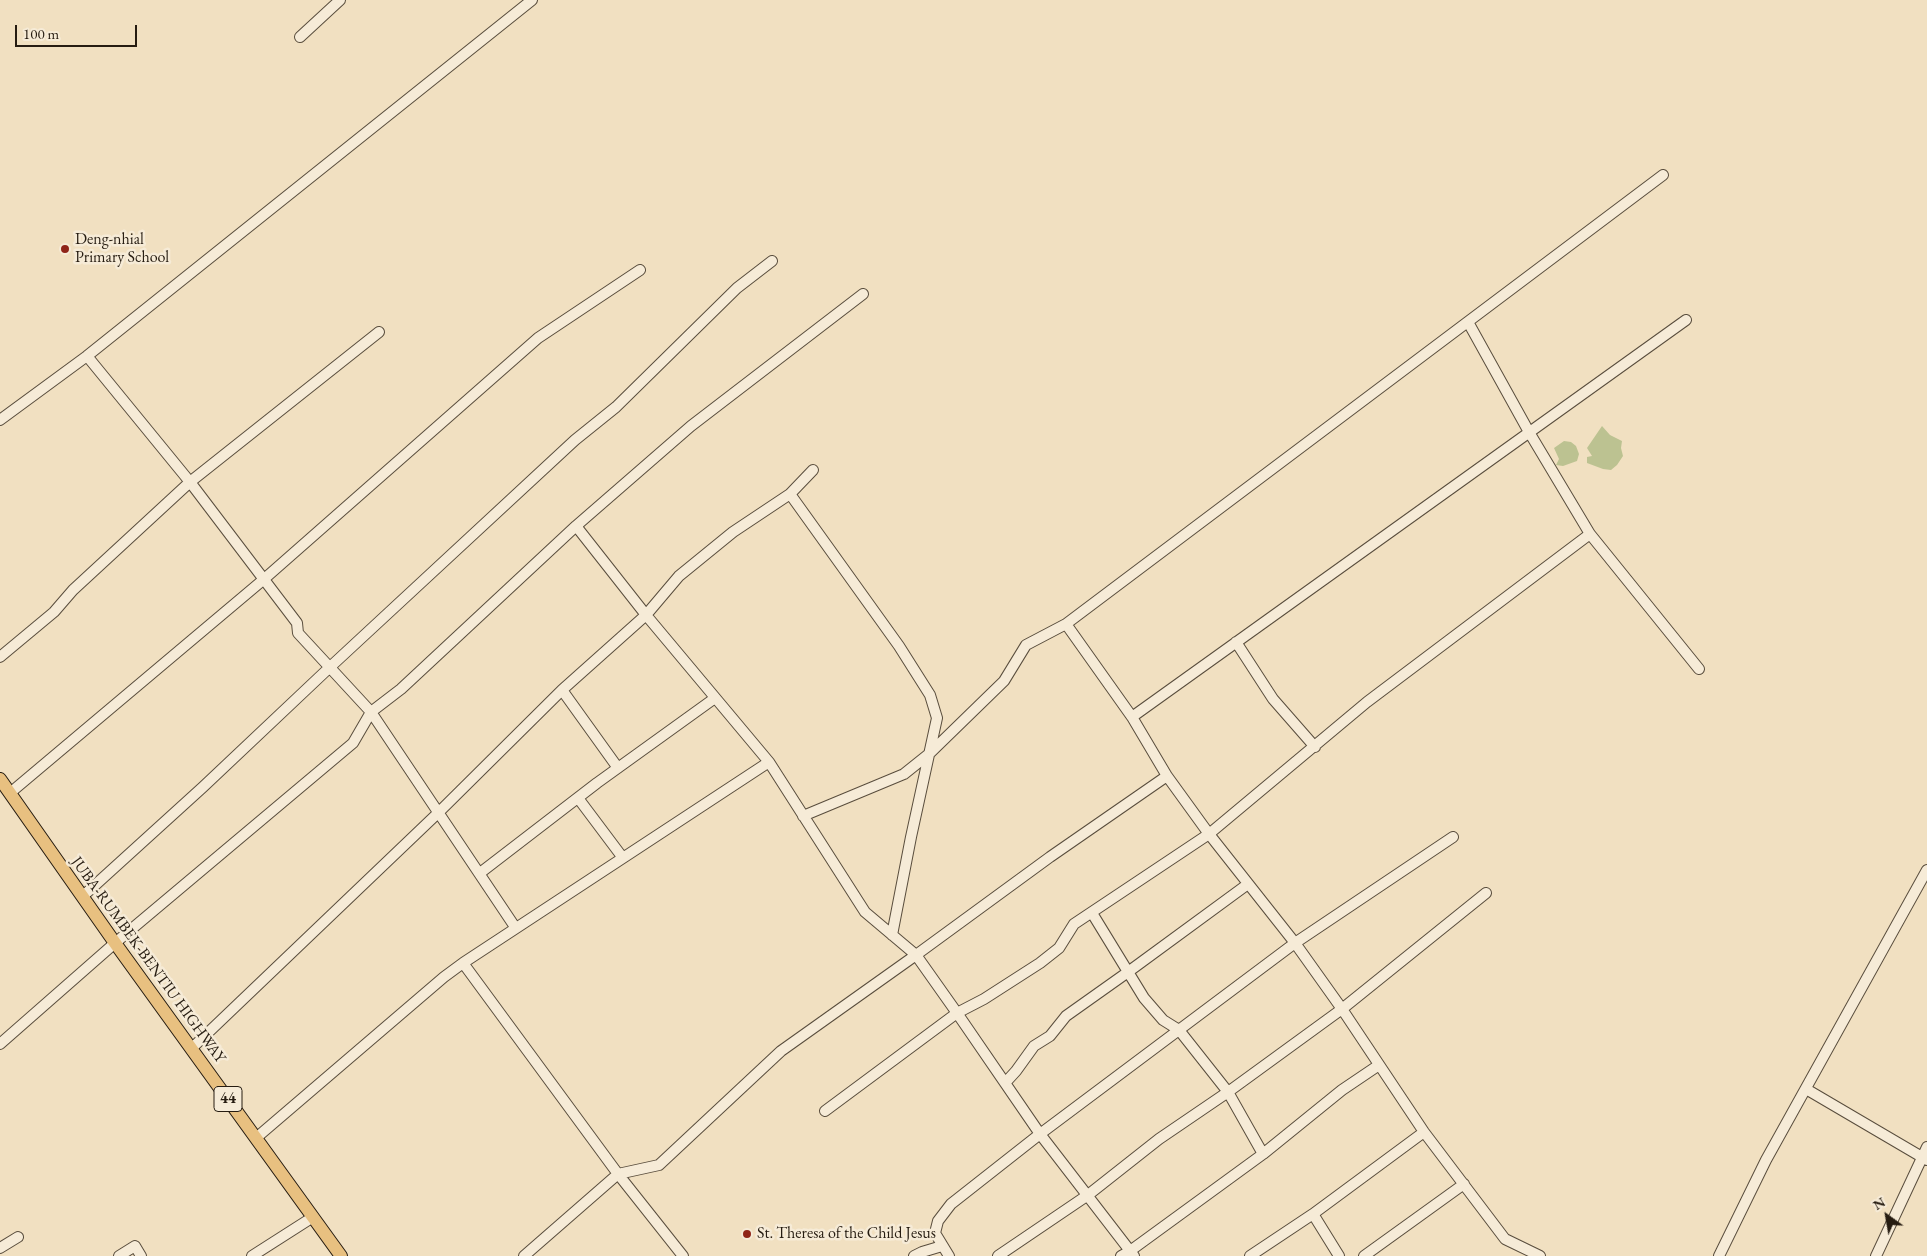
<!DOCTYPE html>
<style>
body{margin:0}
#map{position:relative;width:1927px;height:1256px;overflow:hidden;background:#f1e0c1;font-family:"EB Garamond",serif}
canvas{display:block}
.north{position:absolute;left:1862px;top:1191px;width:50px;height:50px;-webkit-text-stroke:4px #f6ebd7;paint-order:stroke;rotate:328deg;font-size:14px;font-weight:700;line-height:20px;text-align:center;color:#261c11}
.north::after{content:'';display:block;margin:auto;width:18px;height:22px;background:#261c11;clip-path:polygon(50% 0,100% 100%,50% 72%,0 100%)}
.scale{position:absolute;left:15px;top:25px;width:122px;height:22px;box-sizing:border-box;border:2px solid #261c11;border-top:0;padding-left:6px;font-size:15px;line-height:18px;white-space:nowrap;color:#261c11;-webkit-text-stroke:4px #f6ebd7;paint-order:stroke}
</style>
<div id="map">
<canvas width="1927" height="1256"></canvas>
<div class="north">N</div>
<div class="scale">100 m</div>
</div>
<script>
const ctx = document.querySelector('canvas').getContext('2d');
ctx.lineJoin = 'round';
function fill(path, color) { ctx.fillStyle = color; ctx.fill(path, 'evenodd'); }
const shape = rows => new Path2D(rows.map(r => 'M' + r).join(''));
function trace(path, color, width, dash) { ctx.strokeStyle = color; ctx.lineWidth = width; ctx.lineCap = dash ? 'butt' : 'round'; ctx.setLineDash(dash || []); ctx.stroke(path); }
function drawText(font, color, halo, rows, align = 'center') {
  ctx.font = font + ' "EB Garamond",serif'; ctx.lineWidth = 5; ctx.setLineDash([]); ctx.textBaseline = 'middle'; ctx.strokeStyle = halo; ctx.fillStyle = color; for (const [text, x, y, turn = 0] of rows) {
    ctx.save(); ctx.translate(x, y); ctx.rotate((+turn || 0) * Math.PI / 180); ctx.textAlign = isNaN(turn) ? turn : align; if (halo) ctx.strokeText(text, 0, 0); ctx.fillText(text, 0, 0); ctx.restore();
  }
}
fill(shape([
 [1602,426,1610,435,1622,441,1621,448,1623,456,1617,465,1611,470,1603,469,1587,463,1587,457,1592,456,1587,448],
 [1564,441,1571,442,1576,446,1579,454,1577,461,1563,466,1556,465,1559,459,1554,448]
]), '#bcc291');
const minor = shape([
 [300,37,340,0],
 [1468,322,1529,432,1590,534,1699,669],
 [87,356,190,482,297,623,298,633,371,712,515,927],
 [0,420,87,356,532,0],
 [790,494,899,646,930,695,937,718,911,837,892,935],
 [576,526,646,615,769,762,865,912,916,955,1050,857,1167,776,1209,834,1295,943,1342,1009,1424,1132,1505,1239,1540,1256],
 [1066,624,1132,717,1167,776],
 [1236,642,1273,699,1315,747],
 [0,657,54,612,73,590,190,482,379,332],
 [562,690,618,768],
 [1132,717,1686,320],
 [10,793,263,580,538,338,640,270],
 [578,798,623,858],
 [803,816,904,774,929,754,1004,681,1026,645,1066,624,1663,175],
 [480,873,597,783,715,698],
 [83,896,203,787,329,668,575,440,616,407,737,288,772,261],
 [1092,913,1144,998,1163,1020,1179,1030,1228,1092,1263,1154],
 [463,963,618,1174,683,1256],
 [0,1044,115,943,353,743,371,712,401,689,576,526,691,426,863,294],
 [192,1048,439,812,562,690,646,615,679,576,733,532,790,494,813,470],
 [1005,1083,1016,1071,1034,1046,1050,1036,1066,1016,1128,972,1248,884],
 [1806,1089,1927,1160],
 [825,1111,957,1013,984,999,1040,963,1059,948,1074,924,1209,834,1367,702,1590,534],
 [256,1138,444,977,463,963,769,762],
 [0,1248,18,1237],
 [119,1256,135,1246,141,1256],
 [252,1256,313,1217],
 [524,1256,618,1174,659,1165,781,1051,916,955,957,1013,1040,1134,1134,1256],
 [914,1256,922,1252,942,1246],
 [949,1256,935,1233,938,1221,951,1204,1040,1134,1295,943,1453,837],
 [998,1256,1088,1195,1159,1139,1228,1092,1342,1009,1486,893],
 [1121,1256,1130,1251,1263,1154,1342,1090,1379,1065],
 [1250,1256,1313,1214],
 [1339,1256,1313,1214,1424,1132],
 [1364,1256,1464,1184],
 [1719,1256,1766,1160,1927,870],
 [1876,1256,1927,1147]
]);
const major = shape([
 [0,779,115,943,341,1256]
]);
trace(minor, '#594d3d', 12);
trace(major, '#261c11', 14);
trace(minor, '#f6ebd7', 10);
trace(major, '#e8c080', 12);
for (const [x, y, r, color] of [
 [65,249,5,"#8f2418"],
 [747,1234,5,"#8f2418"]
]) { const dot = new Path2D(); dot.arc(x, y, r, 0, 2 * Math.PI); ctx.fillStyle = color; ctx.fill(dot); trace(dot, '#f6ebd7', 2); }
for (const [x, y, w] of [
 [228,1099,28]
]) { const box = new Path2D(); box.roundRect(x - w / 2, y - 12.5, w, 25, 4); ctx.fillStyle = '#f6ebd7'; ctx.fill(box); trace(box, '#261c11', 1); }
drawText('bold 15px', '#261c11', null, [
 ["44",228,1099]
]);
drawText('16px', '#261c11', '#f6ebd7', [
 ["Deng-nhial",75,240],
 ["Primary School",75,258],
 ["St. Theresa of the Child Jesus",757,1234]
], 'left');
drawText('16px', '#261c11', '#f6ebd7', [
 ["JUBA-RUMBEK-BENTIU HIGHWAY",148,960,54]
]);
</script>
